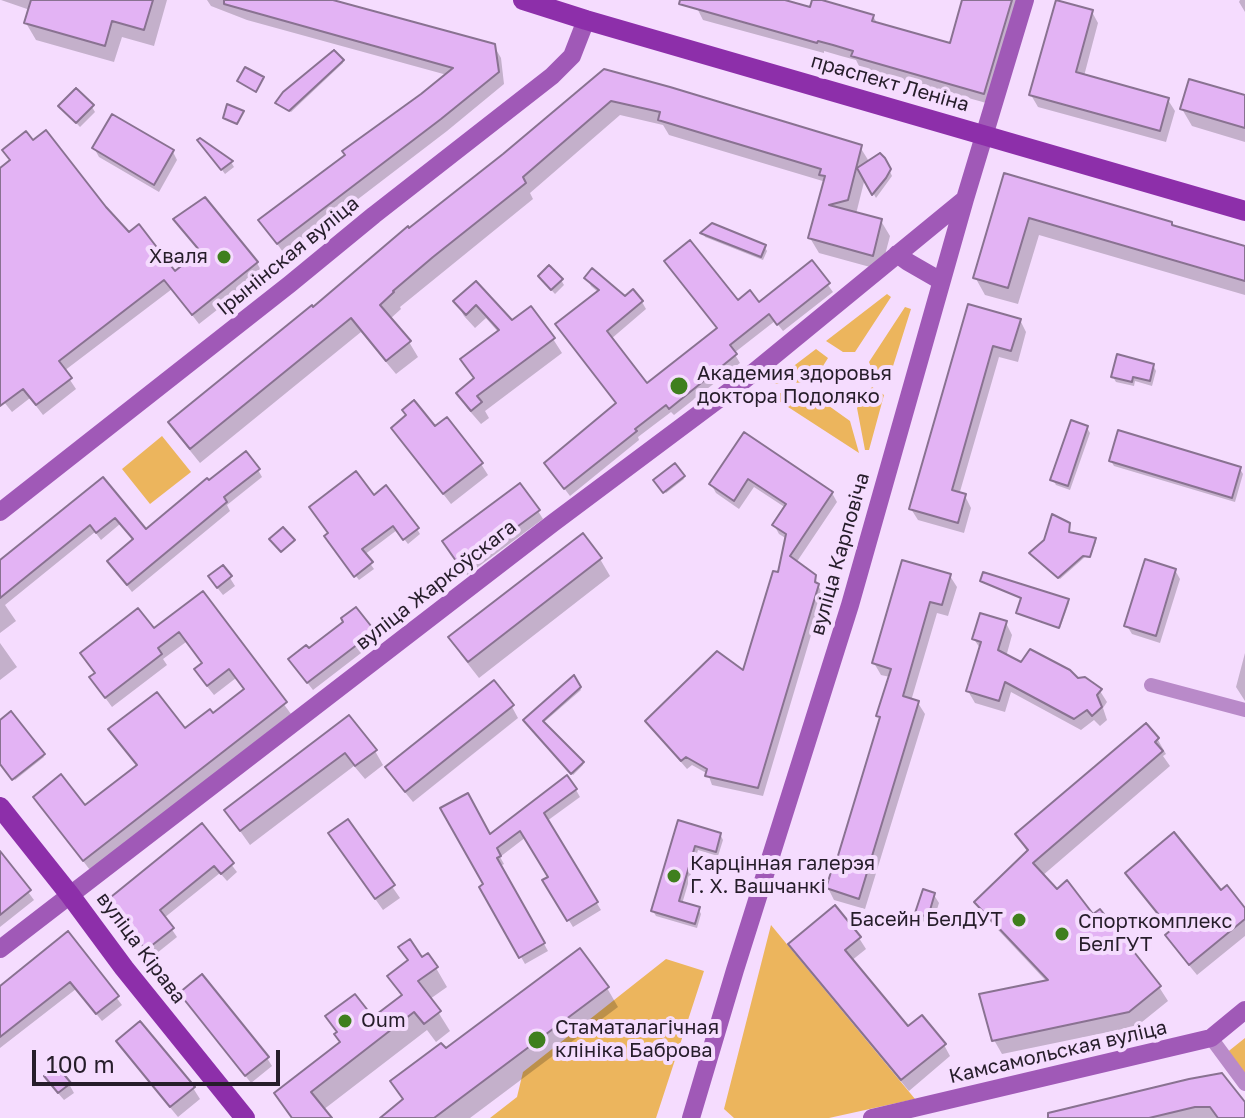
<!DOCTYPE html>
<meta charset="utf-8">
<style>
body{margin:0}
#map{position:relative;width:1245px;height:1118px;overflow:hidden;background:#f5dcfe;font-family:"Golos Text",sans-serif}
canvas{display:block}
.scale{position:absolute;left:32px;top:1050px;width:248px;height:36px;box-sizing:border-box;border:4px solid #261d2a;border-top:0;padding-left:10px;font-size:24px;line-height:28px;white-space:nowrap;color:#261d2a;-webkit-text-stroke:6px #f5dcfe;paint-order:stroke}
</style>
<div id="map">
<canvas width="1245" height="1118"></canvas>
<div class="scale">100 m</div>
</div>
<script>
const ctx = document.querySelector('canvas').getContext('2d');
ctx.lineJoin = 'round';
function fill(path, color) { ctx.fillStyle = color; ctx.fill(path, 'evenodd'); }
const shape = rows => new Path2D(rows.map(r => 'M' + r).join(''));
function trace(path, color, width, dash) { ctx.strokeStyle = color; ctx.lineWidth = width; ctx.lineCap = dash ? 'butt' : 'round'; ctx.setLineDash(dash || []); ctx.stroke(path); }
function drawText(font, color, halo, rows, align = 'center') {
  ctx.font = font + ' "Golos Text",sans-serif'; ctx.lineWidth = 8; ctx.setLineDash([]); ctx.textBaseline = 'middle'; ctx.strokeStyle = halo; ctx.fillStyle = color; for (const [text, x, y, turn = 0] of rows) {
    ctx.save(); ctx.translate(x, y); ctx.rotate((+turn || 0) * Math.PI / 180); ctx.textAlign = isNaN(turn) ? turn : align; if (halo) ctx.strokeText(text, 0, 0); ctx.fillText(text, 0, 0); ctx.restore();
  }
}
fill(shape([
 [887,294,891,297,855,352,843,352,826,341],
 [905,307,911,309,888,382,874,374,869,362],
 [816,349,828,358,813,382,770,384],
 [872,387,884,395,869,450,865,450,857,408],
 [808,391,850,421,859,453,768,394],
 [162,436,191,472,150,504,122,469],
 [771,925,915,1099,829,1118,734,1118,724,1109],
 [666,959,704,971,656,1118,490,1118,517,1097,523,1072],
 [1245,1038,1245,1079,1225,1054]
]), '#ecb55d');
fill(shape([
 [1,0,167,0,154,46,122,37,114,62,36,40,26,23,30,10],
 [207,0,325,0,494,46,501,58,504,84,447,131,285,255,261,221,447,75,247,20,211,6],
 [699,0,777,0,812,10,815,0,873,16,878,25,952,45,965,0,1021,0,990,104,860,68,856,60,841,56,824,51,824,53,703,20,697,8],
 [1240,0,1245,0,1245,12,1239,2],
 [1092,12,1098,23,1084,76,1168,100,1175,111,1166,142,1038,107,1031,95],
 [342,61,343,63,291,112,278,105],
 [604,71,860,147,870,163,884,159,892,176,876,198,865,178,856,214,881,221,890,236,881,270,819,253,810,238,826,182,669,135,663,125,620,115,530,193,533,199,400,307,401,309,390,319,409,342,418,357,396,374,361,332,200,463,179,437,170,422,313,309],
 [1245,97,1245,142,1192,126,1182,109],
 [60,106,92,107,95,112,80,127],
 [200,140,231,162,234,167,225,174],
 [94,148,173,152,177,160,159,192,99,157],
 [0,171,128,235,175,274,201,253,182,230,176,220,205,199,257,263,263,274,199,324,172,289,64,371,76,389,43,415,30,398,12,412,0,397],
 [1005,175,1245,248,1245,295,1039,235,1018,304,985,295,975,277],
 [703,233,764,246,767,251,763,260,705,237],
 [666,262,738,303,759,305,812,263,833,292,783,331,775,321,734,353,740,363,674,415,671,412,638,437,639,440,570,496,551,471,618,404,599,293,591,286,587,278,625,298,642,302,646,309,611,339,647,386,718,329],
 [561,280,564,285,555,294,543,281],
 [476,283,511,323,530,309,553,339,562,353,485,411,489,418,481,424,467,408,459,393,475,380,462,360,499,333,486,318,475,328,464,316,456,302],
 [970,306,1020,320,1026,332,1018,362,999,357,959,495,965,496,971,508,964,533,918,520,911,509],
 [1153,365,1156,371,1152,386,1135,381,1134,386,1116,382,1113,377],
 [393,428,435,429,481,464,488,475,451,504,400,439],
 [1087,428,1090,433,1070,490,1056,485,1053,480],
 [745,435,832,493,837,502,796,563,814,577,823,595,763,796,712,785,708,774,692,765,687,769,653,730,647,721,744,674,779,574,787,539,779,534,774,525,786,508,754,487,739,509,716,493,711,484],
 [1111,461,1240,469,1243,474,1235,502,1114,466],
 [675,466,684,479,666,493,656,481],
 [258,470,262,477,227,505,230,511,132,592,114,569,134,540,120,524,101,540,95,532,5,605,16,621,0,633,0,563,103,480,145,531],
 [373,498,417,529,420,534,408,544,397,530,364,555,374,569,359,580,329,542,330,534],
 [538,511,543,519,467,575,449,550],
 [1069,525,1069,534,1095,540,1096,542,1090,558,1085,557,1060,579,1032,555],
 [600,559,610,576,479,678,461,655,451,638],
 [223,567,235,586,223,595,215,585],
 [1175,570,1180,579,1160,643,1132,634,1127,626],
 [950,576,957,587,948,616,937,613,911,701,918,703,925,714,865,909,834,900,828,888,838,862,881,721,878,716,890,677,881,675,874,663],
 [982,581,1068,601,1069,603,1060,628,1020,615,1019,613,1022,599],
 [202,593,291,714,90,870,42,808,84,808,138,767,117,740,185,730,213,716,245,691,236,678,214,695,202,680,203,664,186,642,163,659,167,665,112,707,98,688,154,631],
 [1006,623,1012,635,1006,657,1021,665,1078,680,1100,691,1107,702,1103,708,1107,720,1100,726,1094,720,1081,730,1011,692,1005,712,975,703,968,691,981,650,974,639],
 [373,632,378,640,313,690,295,667,308,651],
 [0,643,17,667,0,680],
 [1245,653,1245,701,1236,687],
 [574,678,581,690,543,723,582,763,583,765,573,775,526,721],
 [512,707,518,718,413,802,394,779],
 [11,714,44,757,15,780,0,762,0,722],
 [349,718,375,751,383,765,365,779,354,766,250,845,235,824],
 [1146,726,1158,740,1166,754,1163,756,1170,766,1042,876,1056,892,1093,916,1159,987,1168,1001,1137,1026,1002,1054,994,1040,1047,982,985,916,977,902,1028,853,1017,835],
 [576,790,580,797,547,821,601,910,573,927,545,881,550,878,526,837,500,857,504,864,500,866,548,951,525,964,481,887,486,885,489,836],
 [347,822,400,898,383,910,337,845],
 [679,823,720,834,723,840,718,856,698,850,682,904,698,908,701,914,697,928,656,916,653,911],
 [202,826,237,872,227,881,220,873,164,918,177,937,152,957,114,909],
 [0,854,34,900,0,927],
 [1127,873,1221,893,1245,911,1245,936,1197,975,1174,947,1167,935,1172,931,1134,885],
 [934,895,939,903,932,925,922,921,917,913],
 [68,934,122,1005,102,1021,76,989,0,1048,0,988],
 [859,938,866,949,851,961,908,1029,944,1045,950,1056,909,1091,797,956,790,944],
 [422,960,436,968,447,987,430,999,450,1031,436,1042,427,1030,323,1110,329,1118,291,1118,276,1093,342,1043,328,1016,373,1020,403,998,390,976],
 [607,988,618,1007,470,1118,383,1118,404,1101],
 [187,1001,267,1058,272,1066,251,1083],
 [118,1041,193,1088,200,1099,178,1117,125,1053],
 [1190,1081,1245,1106,1245,1118,1049,1118],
 [69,1084,74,1093,64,1100,51,1085]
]), '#0003');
const building = shape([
 [31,0,153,0,144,30,112,21,105,46,24,23,31,0],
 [224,0,333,0,495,44,499,72,441,119,277,244,258,220,345,155,342,151,421,94,453,68,224,4,224,0],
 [680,0,785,0,810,7,812,0,822,0,874,15,872,21,950,43,962,0,1012,0,984,94,851,56,853,51,833,45,818,41,817,43,679,4,680,0],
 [1056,0,1093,10,1076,72,1169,98,1160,131,1029,95,1056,0],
 [334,50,344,60,289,111,275,103,283,92,334,50],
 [245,67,264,77,256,92,237,81,245,67],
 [604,69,670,87,862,145,848,200,829,205,882,219,873,256,808,238,825,176,819,175,821,169,658,120,660,112,611,101,523,177,526,183,433,257,393,291,394,292,380,305,411,341,386,361,351,318,190,449,168,422,312,305,313,307,408,226,409,228,503,154,604,69],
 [1189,79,1245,95,1245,128,1180,109,1189,79],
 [76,88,94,105,76,123,58,106,76,88],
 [227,104,244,111,237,124,223,118,227,104],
 [112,114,174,150,154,185,92,148,112,114],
 [46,130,106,207,129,232,139,224,175,271,200,251,173,219,205,197,258,262,192,315,164,280,59,361,72,378,36,405,23,389,0,406,0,168,10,160,2,150,26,131,33,140,46,130],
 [200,138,233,161,221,170,197,140,200,138],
 [880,153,885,158,891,169,886,178,872,195,857,168,880,153],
 [1004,173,1172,222,1172,225,1245,246,1245,281,1029,218,1008,288,973,278,1004,173],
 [712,223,766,245,761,257,700,233,712,223],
 [690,240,738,300,750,290,759,302,812,260,830,283,777,325,769,314,730,345,737,354,669,409,666,405,635,429,637,431,564,489,544,463,616,403,555,324,599,290,584,278,592,268,625,296,633,289,643,301,607,331,647,383,717,328,664,261,690,240],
 [549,265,563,279,551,290,538,276,549,265],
 [476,281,512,320,531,306,555,338,477,396,482,402,471,411,456,393,474,378,460,359,499,330,476,305,466,315,453,301,476,281],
 [968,304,1021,319,1011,351,993,346,952,490,966,494,958,523,909,509,968,304],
 [1117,354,1154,364,1150,381,1133,377,1132,382,1111,377,1117,354],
 [414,400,435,426,447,417,483,463,443,494,391,428,406,415,402,410,414,400],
 [1071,420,1088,426,1068,486,1050,480,1071,420],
 [1118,430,1241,467,1232,498,1109,461,1118,430],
 [744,432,833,492,790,556,816,575,815,582,819,584,758,788,705,776,707,769,686,757,681,761,645,721,717,651,743,670,773,571,778,572,786,534,772,525,786,504,748,479,734,501,709,484,744,432],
 [246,451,260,469,224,497,227,502,127,585,107,561,133,539,115,518,96,533,90,525,0,598,0,560,103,477,146,529,207,478,209,480,246,451],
 [675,463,685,476,663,493,653,480,675,463],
 [356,471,374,495,386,485,419,528,403,540,393,526,362,549,373,562,354,577,324,536,328,533,309,507,356,471],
 [520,483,540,510,461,568,442,541,520,483],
 [1052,514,1070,523,1069,532,1096,538,1090,557,1083,556,1058,578,1029,553,1044,540,1052,514],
 [283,527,295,540,281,552,269,539,283,527],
 [583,533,602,558,468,662,448,637,583,533],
 [1145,559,1176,569,1156,636,1124,626,1145,559],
 [902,560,951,574,942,605,930,602,903,696,919,701,859,899,826,888,835,859,837,859,880,717,876,716,891,669,872,663,902,560],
 [223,565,232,576,217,588,208,576,223,565],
 [983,572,1069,599,1059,628,1016,613,1021,598,980,581,983,572],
 [203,591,287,702,83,861,33,797,61,774,85,805,137,765,108,729,157,692,185,728,210,709,213,713,244,689,229,669,207,686,194,669,202,663,179,632,158,648,162,654,105,698,89,677,95,673,80,653,138,608,154,628,203,591],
 [356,607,375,631,307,683,288,659,306,645,309,648,343,622,341,618,356,607],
 [980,613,1007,621,998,650,1021,662,1030,649,1070,670,1078,678,1085,677,1102,689,1097,695,1102,707,1092,716,1087,710,1074,719,1005,682,999,701,966,691,981,642,972,639,980,613],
 [574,675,581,687,543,721,584,762,571,774,523,720,574,675],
 [494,680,514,705,405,792,385,767,494,680],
 [11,711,45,754,12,780,0,764,0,720,11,711],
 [349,715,377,750,355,766,345,753,240,831,224,810,349,715],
 [1146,723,1159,738,1155,742,1163,751,1033,863,1057,889,1067,880,1093,914,1100,909,1161,986,1129,1012,992,1041,979,994,1048,980,974,902,1028,850,1015,834,1146,723],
 [567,775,577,789,544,813,598,902,567,921,542,880,548,877,520,831,497,848,501,856,497,858,545,943,519,958,479,887,483,884,440,808,468,793,490,834,567,775],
 [348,819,395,885,375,899,328,833,348,819],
 [678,820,721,833,716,852,695,846,679,901,700,907,695,924,651,911,678,820],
 [202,823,234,863,221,874,214,866,160,910,174,928,146,950,106,901,202,823],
 [1174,832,1221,890,1227,885,1245,908,1245,919,1189,965,1165,935,1171,930,1125,873,1174,832],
 [0,851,31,890,0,915,0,851],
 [923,889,935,893,928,917,915,913,923,889],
 [835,905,861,937,845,950,908,1026,922,1015,946,1044,901,1080,788,944,835,905],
 [68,931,119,996,96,1014,70,982,0,1037,0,986,68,931],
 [410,939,422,957,428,953,438,967,418,981,441,1011,424,1024,414,1012,311,1092,332,1118,292,1118,274,1093,340,1042,334,1034,337,1032,325,1016,355,994,373,1017,402,995,387,976,408,960,398,947,410,939],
 [580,948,609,987,434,1118,380,1118,403,1099,390,1081,441,1043,446,1048,580,948],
 [202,974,269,1057,245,1076,179,993,202,974],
 [140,1021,195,1087,170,1107,116,1041,140,1021],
 [57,1066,71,1083,58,1093,44,1076,57,1066],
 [1222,1073,1245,1102,1245,1118,1218,1118,1210,1107,1195,1107,1149,1118,1048,1118,1048,1113,1189,1079,1222,1073]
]);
fill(building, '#e3b3f4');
trace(building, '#897291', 2);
trace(shape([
 [1151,685,1245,710],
 [1211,1038,1245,1084]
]), '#b98ac9', 14);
trace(shape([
 [897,254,908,262,941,281],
 [0,512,290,284,374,215,552,76,572,56,586,20],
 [0,949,553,523,743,381,965,199],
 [691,1118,735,970,850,605,965,199,1025,0],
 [872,1118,1211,1038,1245,1010]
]), '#a059b7', 18);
trace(shape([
 [523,0,586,20,1245,211],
 [0,807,70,895,124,968,245,1118]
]), '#8d2faa', 20);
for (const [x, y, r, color] of [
 [224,257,8,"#3f7f1e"],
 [679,386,10,"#3f7f1e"],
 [674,876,8,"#3f7f1e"],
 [1019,920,8,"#3f7f1e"],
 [1062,934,8,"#3f7f1e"],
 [345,1021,8,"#3f7f1e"],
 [537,1040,10,"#3f7f1e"]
]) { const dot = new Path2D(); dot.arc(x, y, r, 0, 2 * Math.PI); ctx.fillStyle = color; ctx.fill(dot); trace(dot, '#f5dcfe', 3); }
drawText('20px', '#261d2a', '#f5dcfe', [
 ["праспект Леніна",890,83,16],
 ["Ірынінская вуліца",288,256,-39],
 ["вуліца Карповіча",840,554,-74],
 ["вуліца Жаркоўскага",436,585,-38],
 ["вуліца Кірава",141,948,53],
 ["Камсамольская вуліца",1058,1052,-13]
]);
drawText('20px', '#261d2a', '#f5dcfe', [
 ["Хваля",208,257,"right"],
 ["Академия здоровья",697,374],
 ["доктора Подоляко",697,397],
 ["Карцінная галерэя",690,864],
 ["Г. Х. Вашчанкі",690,887],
 ["Басейн БелДУТ",1003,920,"right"],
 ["Спорткомплекс",1078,922],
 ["БелГУТ",1078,945],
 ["Oum",361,1021],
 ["Стаматалагічная",555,1028],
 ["клініка Баброва",555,1051]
], 'left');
</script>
